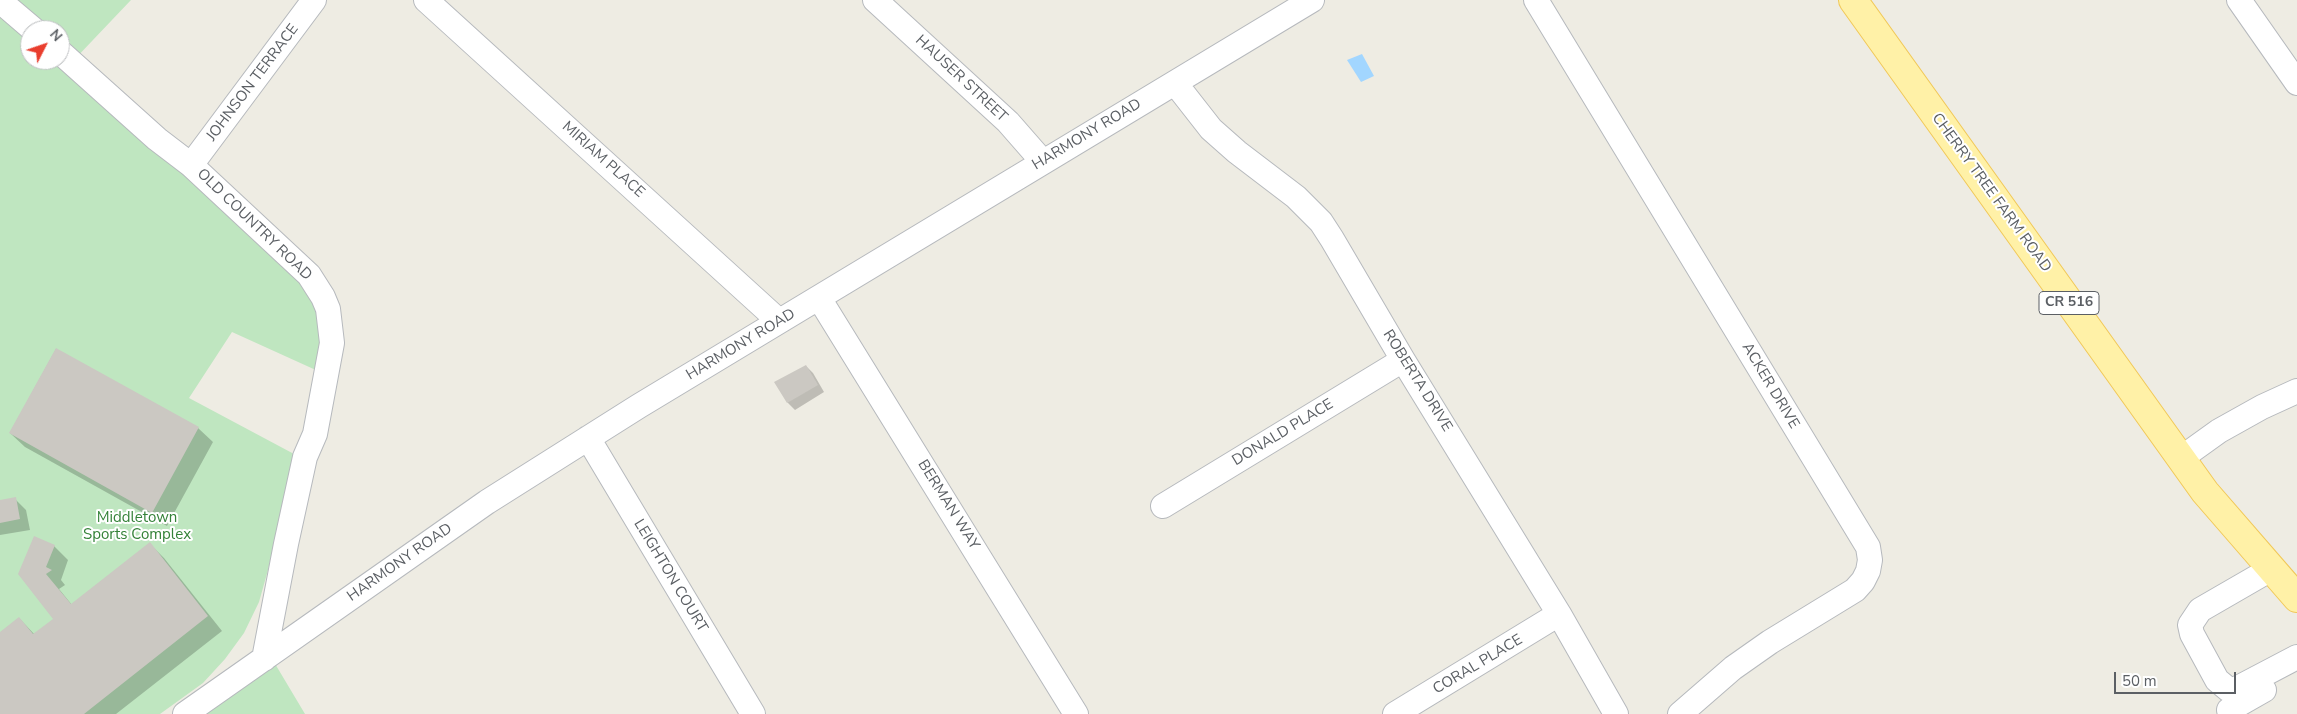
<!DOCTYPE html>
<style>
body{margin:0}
#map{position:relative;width:2297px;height:714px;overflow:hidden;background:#eeece3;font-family:"Nunito Sans",sans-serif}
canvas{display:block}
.north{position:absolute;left:20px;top:20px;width:50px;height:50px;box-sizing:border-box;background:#fff;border:1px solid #bdbfc1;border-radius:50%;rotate:49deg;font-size:14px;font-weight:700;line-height:20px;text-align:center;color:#5b5f64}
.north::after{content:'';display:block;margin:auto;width:18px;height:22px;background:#e93e2e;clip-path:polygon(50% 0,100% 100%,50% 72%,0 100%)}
.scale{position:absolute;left:2114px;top:672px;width:122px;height:22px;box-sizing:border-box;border:2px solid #5b5f64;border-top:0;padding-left:6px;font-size:15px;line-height:18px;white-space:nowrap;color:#5b5f64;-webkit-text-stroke:4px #fff;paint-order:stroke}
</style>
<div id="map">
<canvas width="2297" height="714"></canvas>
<div class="north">N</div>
<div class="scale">50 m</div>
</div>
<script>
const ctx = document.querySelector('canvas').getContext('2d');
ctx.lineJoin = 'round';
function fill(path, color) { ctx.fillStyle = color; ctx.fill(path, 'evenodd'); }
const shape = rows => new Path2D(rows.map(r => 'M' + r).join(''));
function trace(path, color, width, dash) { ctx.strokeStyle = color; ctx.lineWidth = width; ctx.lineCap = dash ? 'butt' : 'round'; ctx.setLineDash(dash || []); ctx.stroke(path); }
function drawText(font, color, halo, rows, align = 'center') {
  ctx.font = font + ' "Nunito Sans",sans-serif'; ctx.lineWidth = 4; ctx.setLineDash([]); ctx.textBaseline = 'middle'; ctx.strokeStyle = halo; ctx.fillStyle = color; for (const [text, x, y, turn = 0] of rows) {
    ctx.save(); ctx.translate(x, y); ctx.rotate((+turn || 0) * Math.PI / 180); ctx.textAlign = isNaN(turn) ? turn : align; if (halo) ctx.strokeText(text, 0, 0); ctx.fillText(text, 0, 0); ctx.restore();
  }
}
fill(shape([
 [0,0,131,0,73,61,334,315,329,376,232,332,189,398,294,454,268,570,259,602,244,633,225,659,203,683,160,714,0,714],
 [30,30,60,30,60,60,30,60],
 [271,657,305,714,201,714]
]), '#bfe6c0');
fill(shape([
 [1362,54,1374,76,1361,82,1347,60]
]), '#a2d6ff');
fill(shape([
 [56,349,198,428,213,442,167,526,25,447,10,433],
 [806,366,813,373,824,392,795,410,788,403,776,382],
 [15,499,26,510,30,530,0,535,0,502],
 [150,544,164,558,222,631,116,714,3,714,0,710,0,633,19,618,35,635,55,619,20,574,54,546,68,560,61,580,65,585,59,589,72,605]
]), '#0003');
fill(shape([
 [56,348,199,427,152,513,9,433],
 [806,365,818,385,787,403,774,382],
 [16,497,20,519,0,523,0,500],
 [34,536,55,545,46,567,52,570,46,574,71,604,150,542,208,616,84,714,0,714,0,632,19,617,33,634,53,619,18,574]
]), '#cbc8c2');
const minor = shape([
 [426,0,779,321],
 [875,0,1008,122,1043,162],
 [1536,0,1868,547,1870,560,1868,571,1863,581,1855,590,1770,642,1733,668,1680,714],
 [2239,0,2297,83],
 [0,1,34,30],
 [60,52,157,139,191,165,309,275,323,297,328,309,332,343,315,434,305,457,286,544,264,659],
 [1175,83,1211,129,1237,152,1296,197,1321,222,1332,239,1403,360,1559,614,1616,714],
 [191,165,314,0],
 [819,298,1076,714],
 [588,438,753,714],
 [2180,459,2219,431,2262,407,2297,391],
 [1163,506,1403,360],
 [2271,569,2200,610,2190,625,2192,634,2217,680,2229,690,2236,689,2297,657],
 [2229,710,2264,690],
 [185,714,487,502,639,406,1312,0],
 [1395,714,1559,614]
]);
const major = shape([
 [1853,0,2205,492,2297,598]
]);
trace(minor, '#b6b9bd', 26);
trace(major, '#f1c858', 30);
trace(minor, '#fff', 24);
trace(major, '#fff1a7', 28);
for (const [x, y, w] of [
 [2069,303,60]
]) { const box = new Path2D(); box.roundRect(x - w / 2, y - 11.5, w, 23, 4); ctx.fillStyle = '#fff'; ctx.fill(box); trace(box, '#5b5f64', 1); }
drawText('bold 14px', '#5b5f64', null, [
 ["CR 516",2069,303]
]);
drawText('15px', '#5b5f64', '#fff', [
 ["HAUSER STREET",961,79,43],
 ["JOHNSON TERRACE",253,83,-53],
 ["HARMONY ROAD",1087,135,-31],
 ["MIRIAM PLACE",603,160,42],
 ["CHERRY TREE FARM ROAD",1991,193,54],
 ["OLD COUNTRY ROAD",254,225,44],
 ["HARMONY ROAD",741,345,-31],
 ["ROBERTA DRIVE",1417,381,58],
 ["ACKER DRIVE",1770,386,59],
 ["DONALD PLACE",1283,433,-31],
 ["BERMAN WAY",948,505,58],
 ["HARMONY ROAD",400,563,-35],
 ["LEIGHTON COURT",670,576,59],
 ["CORAL PLACE",1478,665,-31]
]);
drawText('15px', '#348238', '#fff', [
 ["Middletown",137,518],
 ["Sports Complex",137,535]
]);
</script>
